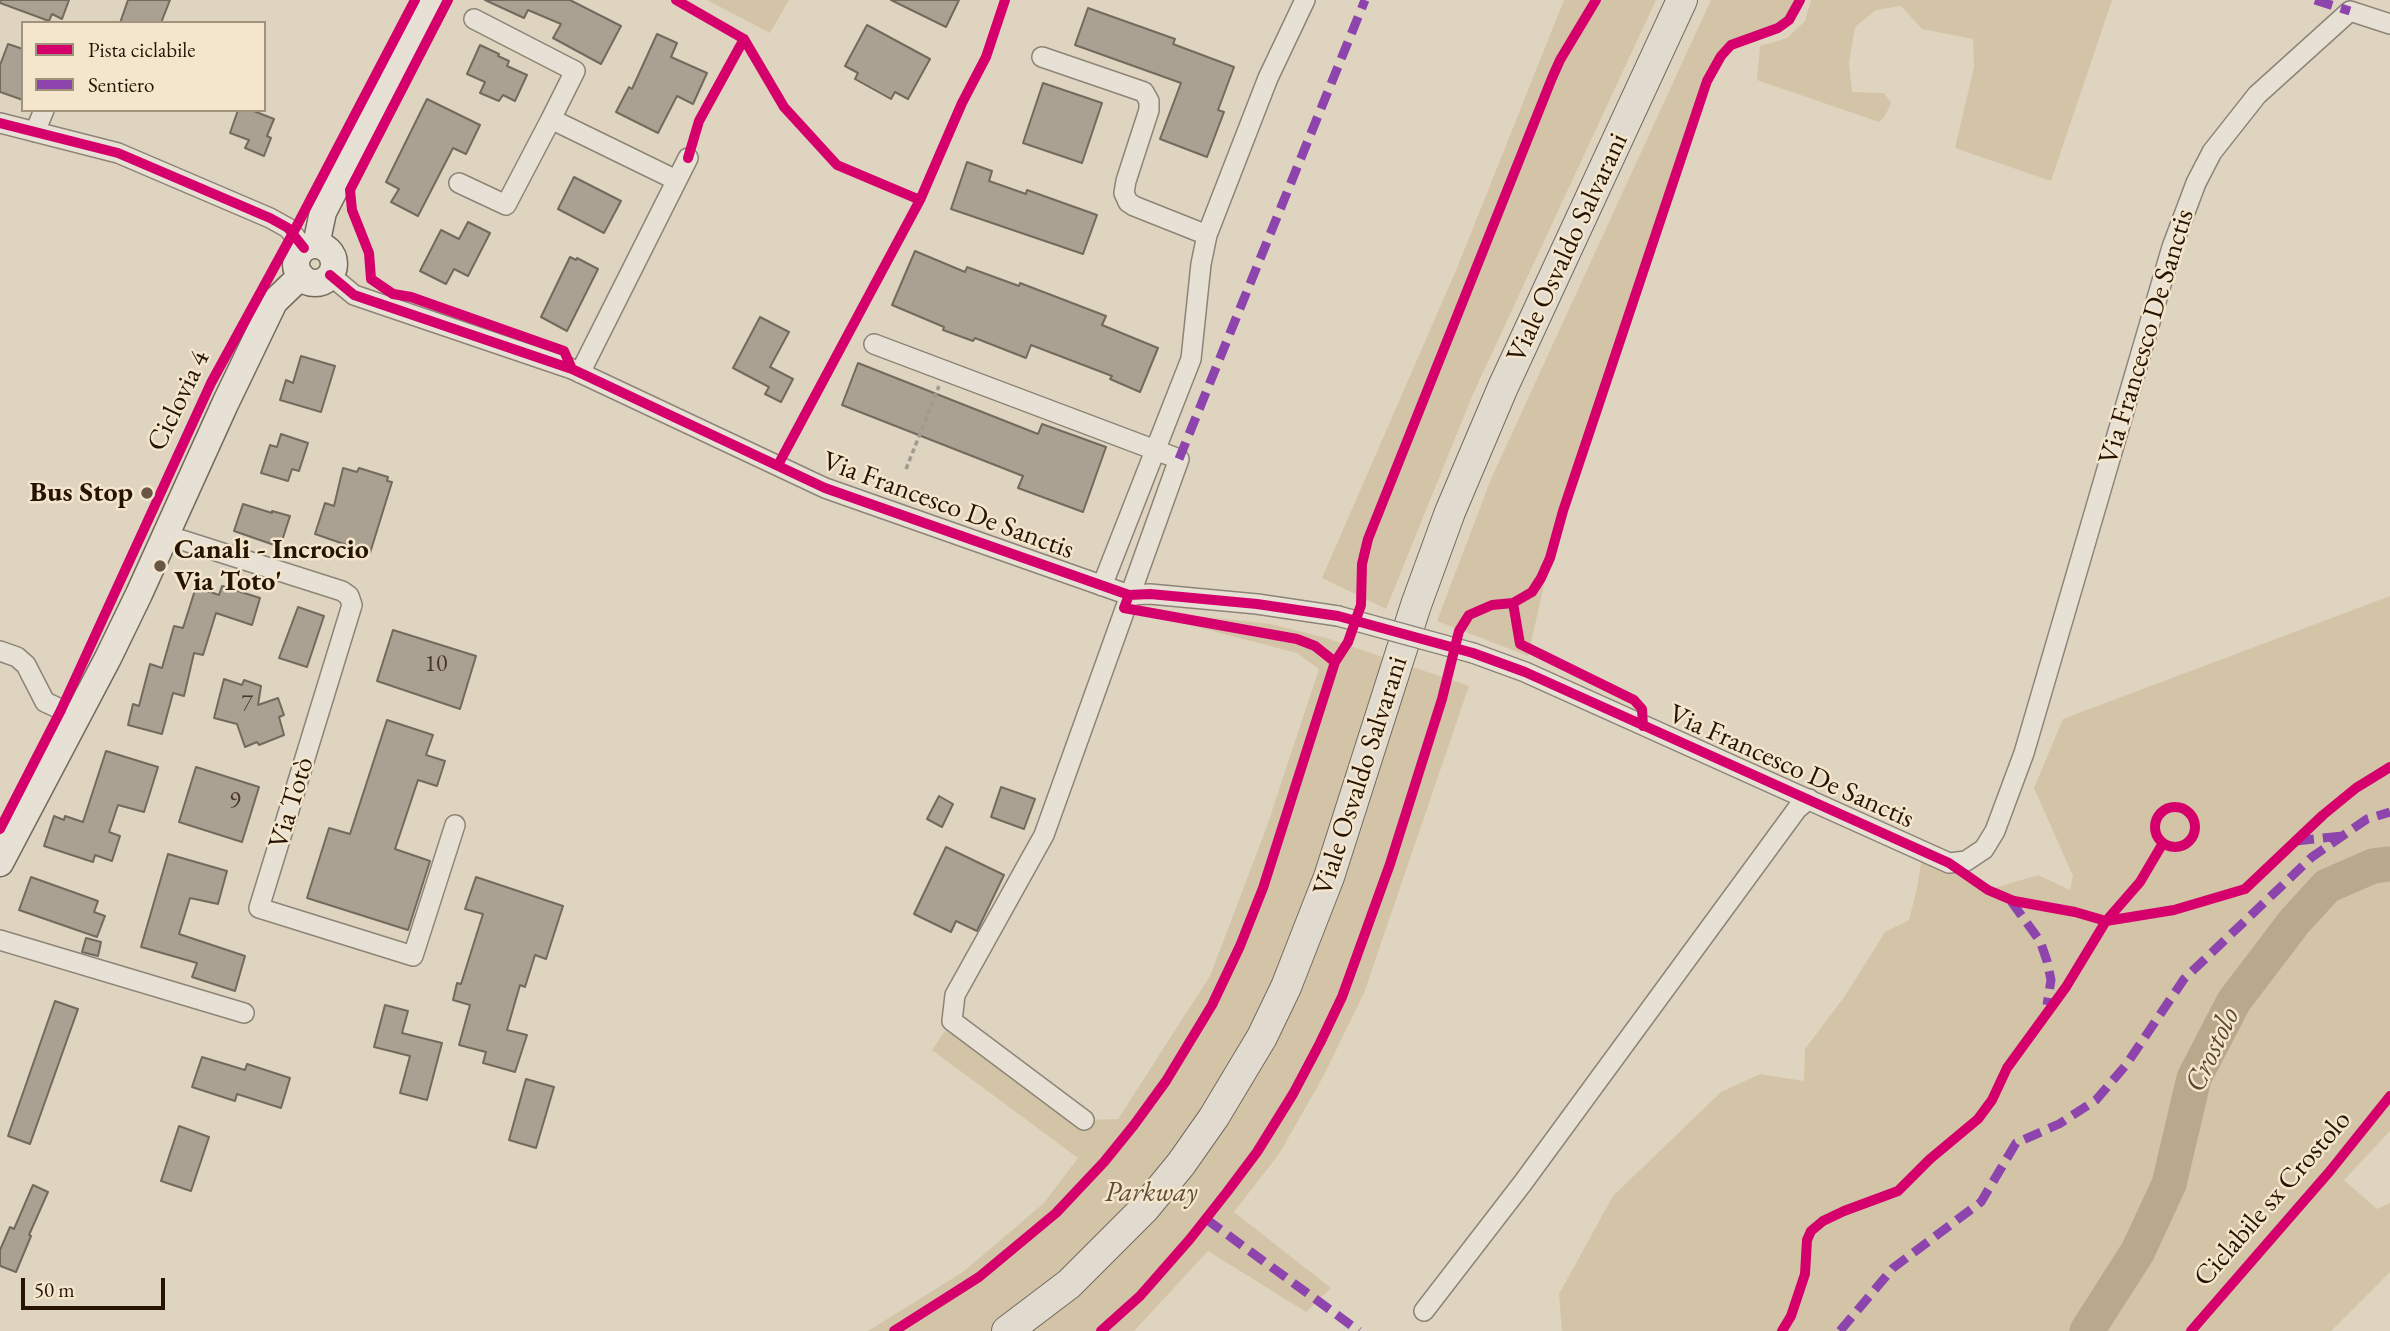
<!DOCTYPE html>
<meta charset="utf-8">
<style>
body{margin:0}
#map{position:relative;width:2390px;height:1331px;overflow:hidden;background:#dfd4bf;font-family:"EB Garamond",serif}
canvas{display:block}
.legend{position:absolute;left:21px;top:21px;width:245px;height:91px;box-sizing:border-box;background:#f3e6cd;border:2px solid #a1927c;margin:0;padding:9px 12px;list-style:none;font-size:21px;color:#271302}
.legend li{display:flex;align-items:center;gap:14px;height:35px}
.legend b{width:35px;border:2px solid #a1927c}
.scale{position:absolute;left:21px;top:1278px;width:144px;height:32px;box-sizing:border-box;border:4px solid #271302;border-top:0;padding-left:9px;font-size:21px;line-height:24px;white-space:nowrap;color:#271302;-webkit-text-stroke:5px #f3e6cd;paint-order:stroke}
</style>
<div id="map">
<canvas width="2390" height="1331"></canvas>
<ul class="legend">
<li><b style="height:9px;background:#d6006c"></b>Pista ciclabile</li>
<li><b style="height:9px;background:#8e44ad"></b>Sentiero</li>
</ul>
<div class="scale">50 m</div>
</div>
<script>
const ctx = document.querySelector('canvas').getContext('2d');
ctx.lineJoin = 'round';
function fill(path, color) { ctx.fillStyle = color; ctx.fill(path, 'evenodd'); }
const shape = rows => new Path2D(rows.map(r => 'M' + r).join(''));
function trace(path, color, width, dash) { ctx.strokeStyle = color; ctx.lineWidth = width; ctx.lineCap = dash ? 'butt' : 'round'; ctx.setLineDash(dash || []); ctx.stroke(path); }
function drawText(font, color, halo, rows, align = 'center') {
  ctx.font = font + ' "EB Garamond",serif'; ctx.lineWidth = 5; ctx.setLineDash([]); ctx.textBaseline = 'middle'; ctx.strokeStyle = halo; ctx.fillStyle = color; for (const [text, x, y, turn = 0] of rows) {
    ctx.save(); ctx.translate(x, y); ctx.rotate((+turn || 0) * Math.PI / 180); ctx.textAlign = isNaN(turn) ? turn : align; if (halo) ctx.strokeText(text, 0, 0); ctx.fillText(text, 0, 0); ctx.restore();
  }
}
fill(shape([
 [707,0,789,0,770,33],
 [1564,0,1656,0,1473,394,1386,609,1322,578,1457,268],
 [1711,0,1800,0,1789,20,1778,28,1731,45,1721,56,1707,81,1563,511,1550,558,1528,656,1437,621,1491,479],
 [1811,0,2112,0,2051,181,1955,148,1974,67,1973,39,1922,29,1901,6,1876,10,1855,27,1849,63,1852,92,1884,93,1891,103,1885,116,1879,122,1757,80,1760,46,1787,38,1805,21],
 [2390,596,2390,1131,2344,1180,2377,1209,2390,1203,2390,1272,2331,1331,1562,1331,1559,1294,1613,1196,1721,1092,1760,1074,1804,1081,1805,1049,1845,996,1885,932,1909,920,1917,888,1923,851,1949,863,1988,890,2038,875,2070,890,2073,876,2034,788,2063,719],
 [1124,608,1270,624,1326,638,1469,686,1364,993,1323,1077,1279,1154,1234,1212,1331,1288,1306,1312,1208,1251,1134,1331,868,1331,963,1272,1044,1203,1078,1158,932,1050,952,1021,1084,1120,1118,1119,1210,976,1266,829,1319,669,1297,653]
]), '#d4c4a7');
trace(shape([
 [2087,1331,2138,1251,2169,1184,2194,1078,2234,1001,2295,921,2327,886,2373,866,2390,864]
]), '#b9a88c', 35);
const building = shape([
 [0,0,69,0,62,19,52,14,49,21,0,3,0,0],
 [128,0,170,0,161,23,120,23,128,0],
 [485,0,570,0,621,26,601,64,553,38,561,24,528,10,524,18,485,0],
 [891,0,959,0,946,27,891,0],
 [1088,8,1175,39,1173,44,1234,67,1218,110,1224,112,1207,157,1160,139,1181,83,1075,45,1088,8],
 [867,25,930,59,908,99,895,92,891,99,855,79,858,73,845,66,867,25],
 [657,34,677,43,671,57,707,73,693,104,677,96,658,133,616,112,629,87,632,89,657,34],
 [8,44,23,49,23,100,0,92,0,65,8,44],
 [480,45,499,54,498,56,509,61,507,66,527,75,515,101,503,95,499,101,480,93,485,82,467,74,480,45],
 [1043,83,1102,103,1082,163,1023,143,1043,83],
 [427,99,480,125,466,154,453,148,418,216,391,202,399,189,386,182,427,99],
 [238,110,251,110,274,119,267,136,271,138,264,156,245,148,249,140,230,133,238,110],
 [967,162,992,171,989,181,1026,194,1027,190,1097,215,1083,254,951,209,967,162],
 [574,177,621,201,604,233,558,209,574,177],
 [468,222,490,233,468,276,454,269,446,284,420,271,441,230,459,239,468,222],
 [915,251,965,272,967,267,1019,286,1020,283,1106,316,1102,325,1158,348,1140,392,1110,379,1112,376,1031,345,1026,358,975,338,973,341,943,330,944,327,892,305,915,251],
 [570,257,576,260,577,258,598,269,567,331,541,317,570,257],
 [760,317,789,332,770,367,793,379,781,402,765,394,769,387,733,368,760,317],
 [301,356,335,366,321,412,280,400,286,380,293,383,301,356],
 [858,363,1038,434,1042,424,1106,447,1083,512,1018,488,1023,476,842,405,858,363],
 [281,434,308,443,299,471,292,469,288,481,261,473,270,445,277,447,281,434],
 [343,468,357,472,359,468,388,477,387,481,392,482,370,553,315,534,325,503,334,506,343,468],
 [243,504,272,513,272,511,290,516,280,547,234,531,243,504],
 [222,586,260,598,252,625,216,613,203,655,194,653,184,696,173,693,162,734,128,725,133,704,139,706,150,664,162,668,174,626,183,628,196,587,219,595,222,586],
 [298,607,324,616,307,667,279,658,298,607],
 [393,630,476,656,460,709,377,681,393,630],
 [224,679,242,685,244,680,261,686,258,705,278,698,284,715,279,717,284,735,259,745,257,742,245,747,237,724,214,718,224,679],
 [387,720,433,735,426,755,445,761,437,786,418,780,395,849,430,861,408,930,307,898,329,828,350,834,387,720],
 [106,751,158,767,144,812,118,805,109,832,120,836,112,861,95,855,93,862,44,846,54,816,64,820,65,816,83,822,106,751],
 [196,767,259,787,242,842,179,822,196,767],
 [1001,787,1035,799,1024,829,991,817,1001,787],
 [939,796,953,804,942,827,927,819,939,796],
 [946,847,1004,875,977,931,956,921,951,932,914,914,946,847],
 [168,854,227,871,218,904,190,898,179,934,245,956,235,991,192,977,197,963,141,947,168,854],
 [31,877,98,901,94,912,105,916,97,937,19,910,31,877],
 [476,877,563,906,546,959,535,955,525,987,520,985,507,1030,527,1035,515,1072,483,1063,486,1052,459,1045,470,1005,453,1000,457,983,461,984,483,914,465,909,476,877],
 [86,938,101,942,98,956,82,952,86,938],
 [55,1001,78,1009,30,1144,8,1136,55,1001],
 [385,1005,408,1011,402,1033,442,1043,427,1100,400,1093,410,1056,374,1047,385,1005],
 [202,1057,245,1070,247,1064,290,1078,281,1108,237,1094,235,1101,192,1087,202,1057],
 [526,1079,554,1087,536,1148,509,1140,526,1079],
 [179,1126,209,1137,191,1191,161,1181,179,1126],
 [33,1185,48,1192,29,1235,31,1236,16,1272,0,1266,0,1250,10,1227,14,1229,33,1185]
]);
fill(building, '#aaa192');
trace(building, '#736a5e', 2);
const street = shape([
 [474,19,575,71,551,119],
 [1042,57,1144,92,1149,101,1149,110,1126,181,1124,193,1128,202,1134,206,1207,235],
 [0,123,118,153,270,218,288,228,304,248],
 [35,132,44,110],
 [459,183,506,205,551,119,676,180],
 [330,275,354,295,572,369,825,488,1129,595,1150,594,1257,604,1338,616],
 [874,344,1179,459,1044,835,955,995,952,1021,1084,1120],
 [580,373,688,158],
 [166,535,342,591,349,596,352,605,259,908,413,956,455,825],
 [1102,586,1191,359,1201,264,1207,235,1268,78,1305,0],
 [0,651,17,657,26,665,45,702,78,717],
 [1473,653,1525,672,1949,863,1966,861,1984,849,1995,831,2024,753,2172,247,2196,183,2212,152,2257,95,2350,11,2390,24],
 [0,940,244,1013],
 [1424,1311,1522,1184,1797,809,1809,799]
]);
const secondary = shape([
 [316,245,323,212,432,0],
 '296 264a19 19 0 1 1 38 0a19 19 0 1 1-38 0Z',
 [0,863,108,658,139,594,225,404,274,302,301,276]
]);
const primary = shape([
 [1007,1331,1069,1284,1144,1209,1181,1164,1214,1117,1262,1037,1286,987,1329,877,1416,605,1450,512,1503,387,1682,0]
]);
trace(street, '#8d8477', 22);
trace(secondary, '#736a5e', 29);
trace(primary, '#736a5e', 32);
trace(shape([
 [906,469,939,386]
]), '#a09a90', 3.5, [5, 3.5]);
trace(street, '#e6e0d5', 19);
trace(secondary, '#e6e0d5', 26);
trace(primary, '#e1dace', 30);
const streetBridge = shape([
 [1338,616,1473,653]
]);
trace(streetBridge, '#8d8477', 22, []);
trace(streetBridge, '#e6e0d5', 19);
trace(shape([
 [2315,0,2350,11],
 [1179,459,1365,0],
 [2296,841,2342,836],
 [2011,901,2040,941,2047,961,2051,980,2047,1005],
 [1206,1219,1359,1331],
 [1840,1331,1893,1268,1981,1202,2016,1143,2059,1124,2096,1100,2126,1065,2184,979,2312,857,2367,819,2390,812]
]), '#8e44ad', 9, [18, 9]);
trace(shape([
 [448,0,350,190,352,210,369,253,371,279,393,294,411,297,564,351,572,369],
 [676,0,744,39,784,107,837,165,920,200],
 [0,123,118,153,270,218,288,228,304,248],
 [688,158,699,121,744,39],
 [330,275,354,295,572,369,825,488,1129,595,1150,594,1257,604,1338,616,1473,653,1525,672,1949,863,1988,890,2014,901,2075,912,2106,921,2174,910,2245,889,2323,815,2356,788,2390,767],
 [778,465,920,200,962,103,986,57,1005,0],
 [1129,595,1124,608,1297,639,1315,646,1335,662],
 [1513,603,1520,644,1634,700,1642,709,1643,726],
 '2155 827a20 20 0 1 1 40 0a20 20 0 1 1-40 0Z',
 [0,829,61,710,211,383,293,233,415,0],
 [894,1331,979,1277,1056,1213,1104,1162,1134,1125,1166,1081,1212,1005,1240,946,1263,888,1335,662,1348,642,1361,605,1362,564,1368,539,1552,78,1560,60,1596,0],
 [1101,1331,1140,1296,1190,1239,1227,1192,1257,1152,1293,1094,1320,1043,1342,997,1390,864,1442,699,1459,631,1469,615,1492,605,1513,603,1532,592,1541,578,1550,558,1563,511,1707,81,1721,56,1731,45,1778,28,1789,20,1800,0],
 [1782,1331,1791,1316,1805,1274,1807,1240,1811,1231,1823,1221,1844,1211,1898,1191,1930,1159,1978,1119,1992,1100,2007,1068,2066,987,2106,921,2140,882,2163,843],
 [2191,1331,2330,1171,2390,1096]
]), '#d6006c', 10);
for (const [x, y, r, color] of [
 [147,493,7,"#675744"],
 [160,566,7,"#675744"]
]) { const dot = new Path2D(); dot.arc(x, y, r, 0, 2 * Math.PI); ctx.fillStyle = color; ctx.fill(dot); trace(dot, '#f3e6cd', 2.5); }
drawText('24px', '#483626', null, [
 ["10",436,664],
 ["7",247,704],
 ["9",235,801]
]);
drawText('28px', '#271302', '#f3e6cd', [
 ["Viale Osvaldo Salvarani",1568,248,-65],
 ["Via Francesco De Sanctis",2147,337,-73],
 ["Ciclovia 4",179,401,-64],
 ["Via Francesco De Sanctis",948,506,20],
 ["Via Francesco De Sanctis",1791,767,24],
 ["Viale Osvaldo Salvarani",1361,776,-72],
 ["Via Totò",292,803,-73],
 ["Ciclabile sx Crostolo",2273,1199,-49]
]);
drawText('bold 28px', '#271302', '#f3e6cd', [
 ["Bus Stop",133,493],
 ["Canali - Incrocio",174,550,"left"],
 ["Via Toto'",174,582,"left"]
], 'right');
drawText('italic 28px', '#604c35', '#f3e6cd', [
 ["Parkway",1151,1193]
]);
drawText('italic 30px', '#5b4730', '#f3e6cd', [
 ["Crostolo",2213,1050,-65]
]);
</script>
